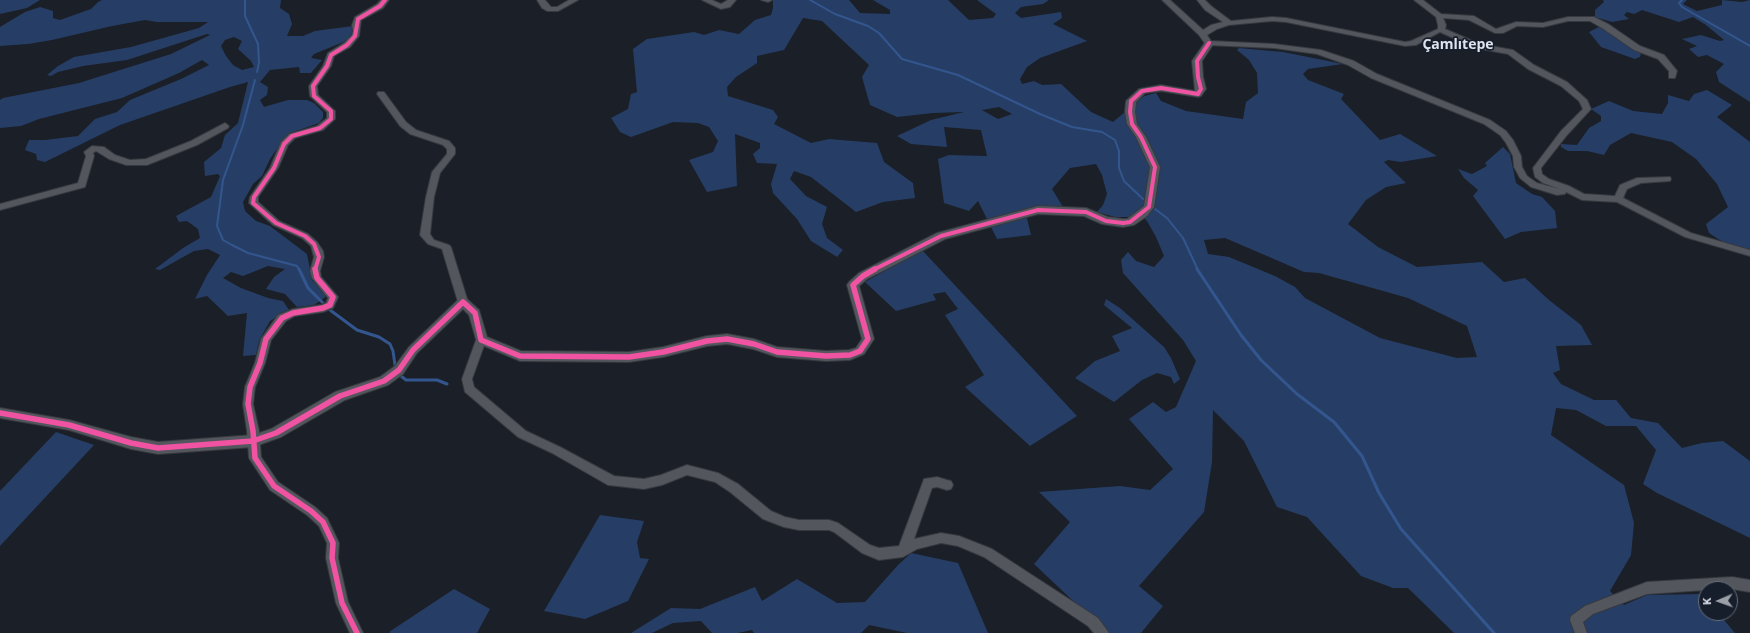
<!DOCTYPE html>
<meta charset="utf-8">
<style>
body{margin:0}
#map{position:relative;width:1750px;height:633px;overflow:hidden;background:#1b1f27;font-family:"Open Sans",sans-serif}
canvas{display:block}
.north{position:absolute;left:1698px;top:581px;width:40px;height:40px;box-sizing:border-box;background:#161e2c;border:1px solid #666d7a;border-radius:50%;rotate:268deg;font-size:11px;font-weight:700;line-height:16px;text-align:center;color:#dee4ee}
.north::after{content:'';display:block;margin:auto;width:14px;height:18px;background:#9a9fa8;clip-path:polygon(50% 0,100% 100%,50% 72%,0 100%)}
</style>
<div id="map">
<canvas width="1750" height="633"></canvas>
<div class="north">K</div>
</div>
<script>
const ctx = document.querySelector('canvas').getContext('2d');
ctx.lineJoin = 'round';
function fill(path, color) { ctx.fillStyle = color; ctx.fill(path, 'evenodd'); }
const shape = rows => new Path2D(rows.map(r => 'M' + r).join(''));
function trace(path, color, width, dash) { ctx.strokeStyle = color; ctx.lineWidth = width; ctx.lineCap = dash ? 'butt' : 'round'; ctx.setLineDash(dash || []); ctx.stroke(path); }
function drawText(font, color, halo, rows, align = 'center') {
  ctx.font = font + ' "Open Sans",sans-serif'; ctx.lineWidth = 3.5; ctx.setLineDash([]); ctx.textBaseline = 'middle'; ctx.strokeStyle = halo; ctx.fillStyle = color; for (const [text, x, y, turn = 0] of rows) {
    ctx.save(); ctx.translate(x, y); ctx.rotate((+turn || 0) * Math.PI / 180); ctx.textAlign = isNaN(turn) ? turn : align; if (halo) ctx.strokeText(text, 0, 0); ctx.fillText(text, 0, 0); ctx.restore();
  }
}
fill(shape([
 [0,0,40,0,27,8,0,14],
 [102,0,281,0,280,8,289,14,292,24,287,36,303,36,315,31,353,26,353,33,346,41,314,54,311,58,322,60,311,73,300,73,299,67,270,70,260,82,268,87,267,95,260,100,264,107,288,100,307,100,314,103,323,112,323,118,319,123,296,131,283,140,270,159,262,176,253,184,243,202,245,211,256,221,270,226,307,254,312,280,327,296,314,305,297,307,285,294,266,289,274,277,285,269,268,266,243,276,231,272,223,278,241,288,268,298,283,301,289,310,270,321,259,341,256,355,243,356,247,313,228,316,207,296,195,299,207,275,220,255,208,249,194,251,160,270,155,269,183,248,200,238,198,229,187,221,179,222,176,216,211,197,220,176,218,174,205,176,204,162,221,148,225,135,238,123,248,82,230,87,120,125,45,162,37,160,36,154,25,150,29,140,45,140,78,136,95,119,117,112,130,100,181,79,209,65,202,60,179,73,122,98,39,119,21,126,0,128,0,100,3,98,79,83,171,54,210,35,207,34,127,60,83,66,58,72,51,76,47,75,58,66,74,57,131,47,199,28,208,22,157,22,145,20,112,26,52,40,28,44,0,46,0,27,25,12,40,7,53,11,53,18,60,20,91,9,98,2],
 [234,37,242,41,238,49,251,61,254,67,242,70,233,65,226,56,221,46,225,40],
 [773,0,849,0,860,13,890,14,890,10,873,0,948,0,969,20,993,18,996,14,977,0,1049,0,1043,4,1021,7,1015,13,1021,18,1061,12,1062,18,1053,24,1087,41,1040,58,1027,67,1020,79,1022,84,1034,81,1042,85,1061,84,1091,112,1113,122,1144,96,1156,93,1161,101,1186,111,1243,119,1246,102,1258,93,1257,73,1249,60,1237,50,1239,48,1283,52,1343,64,1308,69,1303,74,1308,80,1344,94,1341,99,1380,140,1400,134,1437,156,1401,162,1388,160,1384,162,1406,183,1386,187,1366,200,1348,224,1378,247,1417,267,1482,262,1504,282,1525,278,1549,300,1581,325,1592,345,1556,346,1560,370,1553,373,1561,384,1594,400,1616,400,1631,418,1658,423,1682,448,1702,443,1723,441,1750,461,1750,538,1657,493,1643,484,1656,450,1636,426,1606,426,1576,410,1556,408,1551,435,1624,485,1634,523,1631,555,1610,591,1624,605,1647,595,1701,594,1706,600,1706,613,1718,613,1735,633,1454,633,1408,588,1393,588,1361,576,1307,517,1277,507,1244,441,1213,410,1212,462,1204,512,1139,586,1163,606,1141,633,1107,633,1034,564,1070,522,1039,492,1120,486,1150,490,1173,469,1129,419,1153,402,1166,412,1176,407,1196,361,1183,340,1123,273,1121,260,1128,252,1136,261,1154,267,1164,256,1156,237,1147,221,1137,211,1129,217,1115,217,1097,212,1103,205,1107,194,1102,175,1096,164,1070,168,1052,189,1063,207,1033,207,1025,210,1031,235,997,239,978,201,969,211,944,203,938,159,949,155,987,156,981,130,944,127,947,147,911,144,897,136,931,120,964,112,933,113,897,117,870,105,862,77,869,65,822,21,803,18,784,50,757,56,757,63,736,77,727,87,728,96,773,110,778,117,774,124,811,143,829,139,877,143,884,162,913,183,915,198,883,202,856,212,811,177,794,171,790,179,806,196,827,207,822,224,827,238,843,250,837,257,811,241,797,219,773,193,771,184,777,164,757,163,753,154,760,148,760,143,735,134,737,186,707,192,689,160,713,152,718,141,709,127,698,123,673,122,631,137,620,132,611,118,628,109,631,94,637,92,633,49,647,39,694,32,704,35,719,30,739,34,755,20,771,15,773,8],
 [999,107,1012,114,998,119,982,110],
 [1225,238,1304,272,1319,273,1408,298,1467,326,1477,357,1457,358,1380,338,1305,298,1295,287,1275,276,1229,257,1208,254,1204,240],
 [1603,0,1687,0,1683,4,1697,11,1722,5,1722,0,1742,2,1750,0,1750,102,1719,82,1716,72,1724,64,1707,55,1698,57,1689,49,1697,46,1682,39,1701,35,1720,41,1724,40,1706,25,1693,17,1679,22,1642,10,1634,14,1627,12,1624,15,1629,19,1612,22,1595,17,1595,10,1604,2],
 [1599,27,1641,53,1640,57,1635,59,1601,47,1589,32],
 [1707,90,1732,105,1717,117,1750,142,1750,250,1726,244,1709,233,1706,224,1728,207,1717,184,1696,159,1672,142,1631,133,1610,145,1604,155,1587,151,1568,151,1561,147,1561,144,1577,145,1589,128,1601,121,1601,116,1591,109,1609,101,1633,111,1662,114,1668,103,1668,95,1689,101,1694,94],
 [1503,147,1510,154,1516,183,1532,194,1542,197,1555,211,1557,228,1521,232,1505,239,1473,196,1478,190,1464,178,1458,169,1472,174,1487,166,1485,163],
 [922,250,1077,416,1030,446,965,387,984,375,945,315,958,309,945,292,933,294,936,300,896,311,865,282],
 [1106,299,1120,308,1164,347,1171,358,1180,379,1174,384,1171,377,1157,373,1142,380,1114,402,1075,378,1095,361,1120,351,1112,336,1132,328,1104,305],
 [56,432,94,445,0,546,0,491],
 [600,515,644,521,637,542,640,558,649,559,628,601,585,619,544,611],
 [911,553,958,563,988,633,907,633,869,625,861,633,754,633,752,630,738,633,712,633,701,621,673,623,652,633,631,633,671,608,700,609,755,587,762,601,797,579,837,603,865,602,898,565],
 [454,589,490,609,477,633,391,633,389,632]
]), '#263e65');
trace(shape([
 [245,0,245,16,258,44,259,63,257,72],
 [810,0,835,14,868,26,879,33,902,59,958,75,1040,114,1072,127,1102,132,1115,140,1119,151,1119,168,1124,181,1143,199],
 [1682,0,1679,3,1682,7,1750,46],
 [255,80,243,125,223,180,217,226,223,240,232,245,248,253,297,266,299,270],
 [1155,209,1167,218,1183,238,1198,270]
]), '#33568f', 2);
trace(shape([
 [299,269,308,288,323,303],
 [1197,269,1241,335,1261,360,1297,394,1334,422,1362,456,1379,493,1401,529,1494,633],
 [330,310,357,330,379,337,390,344,393,351,395,365],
 [401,376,406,380,437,380,447,384]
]), '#33568f', 3);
const minor = shape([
 [381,0,389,0,383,8,361,20,359,36,350,47,334,56,331,66,317,86,318,95,335,111,335,119,323,130,295,138,288,145,278,168,258,197,258,202,279,221,308,234,317,242,323,251,324,257,320,271,321,277,338,297,333,308,323,312,295,316,286,321,271,340,265,363,255,387,253,404,259,431,261,457,278,482,315,507,327,518,339,543,338,558,348,602,363,633,350,633,336,603,326,558,327,543,319,526,307,515,270,490,249,458,247,431,243,404,245,387,255,363,261,339,278,315,293,309,321,305,326,303,328,298,312,278,310,271,314,257,311,246,302,238,273,225,249,203,250,197,270,168,281,142,289,134,317,126,327,118,327,112,310,96,309,86,323,66,328,53,344,43,352,35,353,31,352,25,355,17,377,4,381,0],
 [537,0,545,0,551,7,557,7,569,0,578,0,558,11,547,11,542,8,537,0],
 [702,0,712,0,721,4,728,0,736,0,730,7,721,9,702,0],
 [761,0,772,0,768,2,761,0],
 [1162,0,1170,0,1203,30,1211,25,1223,22,1205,10,1197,0,1205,0,1211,6,1231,21,1272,17,1286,18,1405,42,1411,41,1438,29,1438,25,1436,17,1414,0,1423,0,1441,14,1474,16,1496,29,1516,22,1543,23,1568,17,1594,17,1608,24,1640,46,1664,55,1677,71,1675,78,1669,78,1669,71,1658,59,1634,50,1602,28,1590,21,1568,21,1543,27,1517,26,1503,33,1495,33,1469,20,1443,18,1446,25,1445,29,1480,44,1513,50,1534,65,1567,82,1587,100,1591,109,1567,135,1541,168,1542,174,1549,179,1569,186,1584,194,1615,196,1620,185,1637,178,1670,177,1671,179,1670,181,1641,183,1627,189,1623,198,1691,233,1750,250,1750,256,1685,237,1617,202,1582,200,1566,192,1565,194,1557,195,1531,187,1520,178,1514,167,1513,156,1506,143,1500,135,1484,124,1371,78,1348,65,1317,54,1274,48,1206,45,1199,35,1162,0],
 [1272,21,1286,22,1405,46,1416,45,1440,32,1475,48,1508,54,1528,69,1561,86,1579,101,1583,109,1561,131,1533,168,1535,177,1543,183,1560,189,1537,183,1527,176,1522,167,1521,156,1513,140,1506,131,1490,120,1377,74,1354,61,1321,50,1274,44,1211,41,1207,35,1217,29,1229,25,1272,21],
 [378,92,384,92,406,122,416,130,449,141,455,148,455,154,440,173,434,197,430,234,434,240,449,245,451,247,468,302,466,305,463,306,458,302,442,249,428,244,420,235,426,197,432,172,447,154,447,149,443,145,410,134,400,126,377,94,378,92],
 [225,123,229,126,228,128,197,145,147,165,126,165,109,159,96,151,93,153,94,156,85,187,0,210,0,204,78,183,86,156,84,152,92,146,104,147,115,155,130,160,146,159,191,141,225,123],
 [481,336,485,337,486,340,472,379,474,387,526,431,560,447,614,476,644,479,661,475,687,465,718,473,738,484,771,511,785,517,799,520,829,520,838,523,870,545,879,548,899,546,924,479,937,477,947,480,951,481,953,485,951,489,947,490,937,487,932,488,914,539,941,533,959,536,992,549,1098,618,1109,633,1094,633,1088,626,984,557,958,546,941,543,917,549,903,557,879,560,862,553,834,532,829,530,799,530,784,527,763,519,730,492,715,482,687,475,662,485,644,489,608,485,552,453,518,437,465,392,462,379,476,340,477,337,481,336],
 [1732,577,1750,580,1750,592,1732,589,1706,589,1706,590,1647,594,1593,614,1583,622,1587,633,1575,633,1570,620,1571,616,1585,606,1647,582,1732,577]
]);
const tertiary = shape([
 [1209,40,1214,43,1202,61,1203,77,1206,89,1201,96,1198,97,1161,91,1145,93,1136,102,1135,112,1137,124,1146,137,1160,167,1154,207,1147,216,1134,225,1123,227,1102,224,1084,216,1038,214,945,239,867,279,859,286,874,339,864,354,850,360,826,361,777,357,753,349,727,344,707,346,663,357,629,362,520,361,477,343,469,315,463,309,417,353,403,374,388,385,345,400,281,437,253,447,158,454,131,449,69,430,0,418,0,408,69,420,131,437,158,442,253,435,271,429,335,392,380,377,395,366,409,347,459,299,463,298,467,299,479,310,487,337,521,351,629,352,663,347,707,336,727,334,754,339,777,347,826,351,849,350,856,348,862,339,847,285,849,282,859,273,937,233,1038,206,1086,208,1108,217,1123,219,1127,219,1139,210,1144,206,1150,167,1136,137,1127,124,1125,112,1126,101,1139,89,1161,85,1195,91,1192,61,1206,41,1209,40]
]);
trace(minor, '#36393f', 2);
trace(tertiary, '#36393f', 2);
fill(minor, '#53575d');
fill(tertiary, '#53575d');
trace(shape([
 [315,270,319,257,314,244,305,236,276,223,253,203,254,197,274,168,284,144,292,136,320,128,331,119,331,111,314,96,313,86,327,66,331,55,347,45,355,36,358,19,380,6,385,0],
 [873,270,941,236,1038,210,1086,212,1106,221,1123,223,1130,222,1149,207,1155,167,1141,137,1132,124,1130,112,1131,101,1142,91,1161,88,1198,94,1201,89,1198,77,1197,61,1209,43]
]), '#f153a3', 4);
trace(shape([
 [315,269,317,278,333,297,330,305,323,308,293,313,282,318,266,339,260,363,250,387,248,404,253,431,255,458,274,486,311,511,323,522,333,543,332,558,342,603,357,633],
 [0,413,69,425,131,443,158,448,253,441,276,433,340,396,384,381,399,370,413,350,463,302,475,313,481,340,520,356,629,357,663,352,707,341,727,339,754,344,777,352,826,356,850,355,860,351,868,339,853,285,863,276,875,269]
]), '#f153a3', 5.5);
drawText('bold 14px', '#dee4ee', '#161e2c', [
 ["Çamlıtepe",1458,45]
]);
</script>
